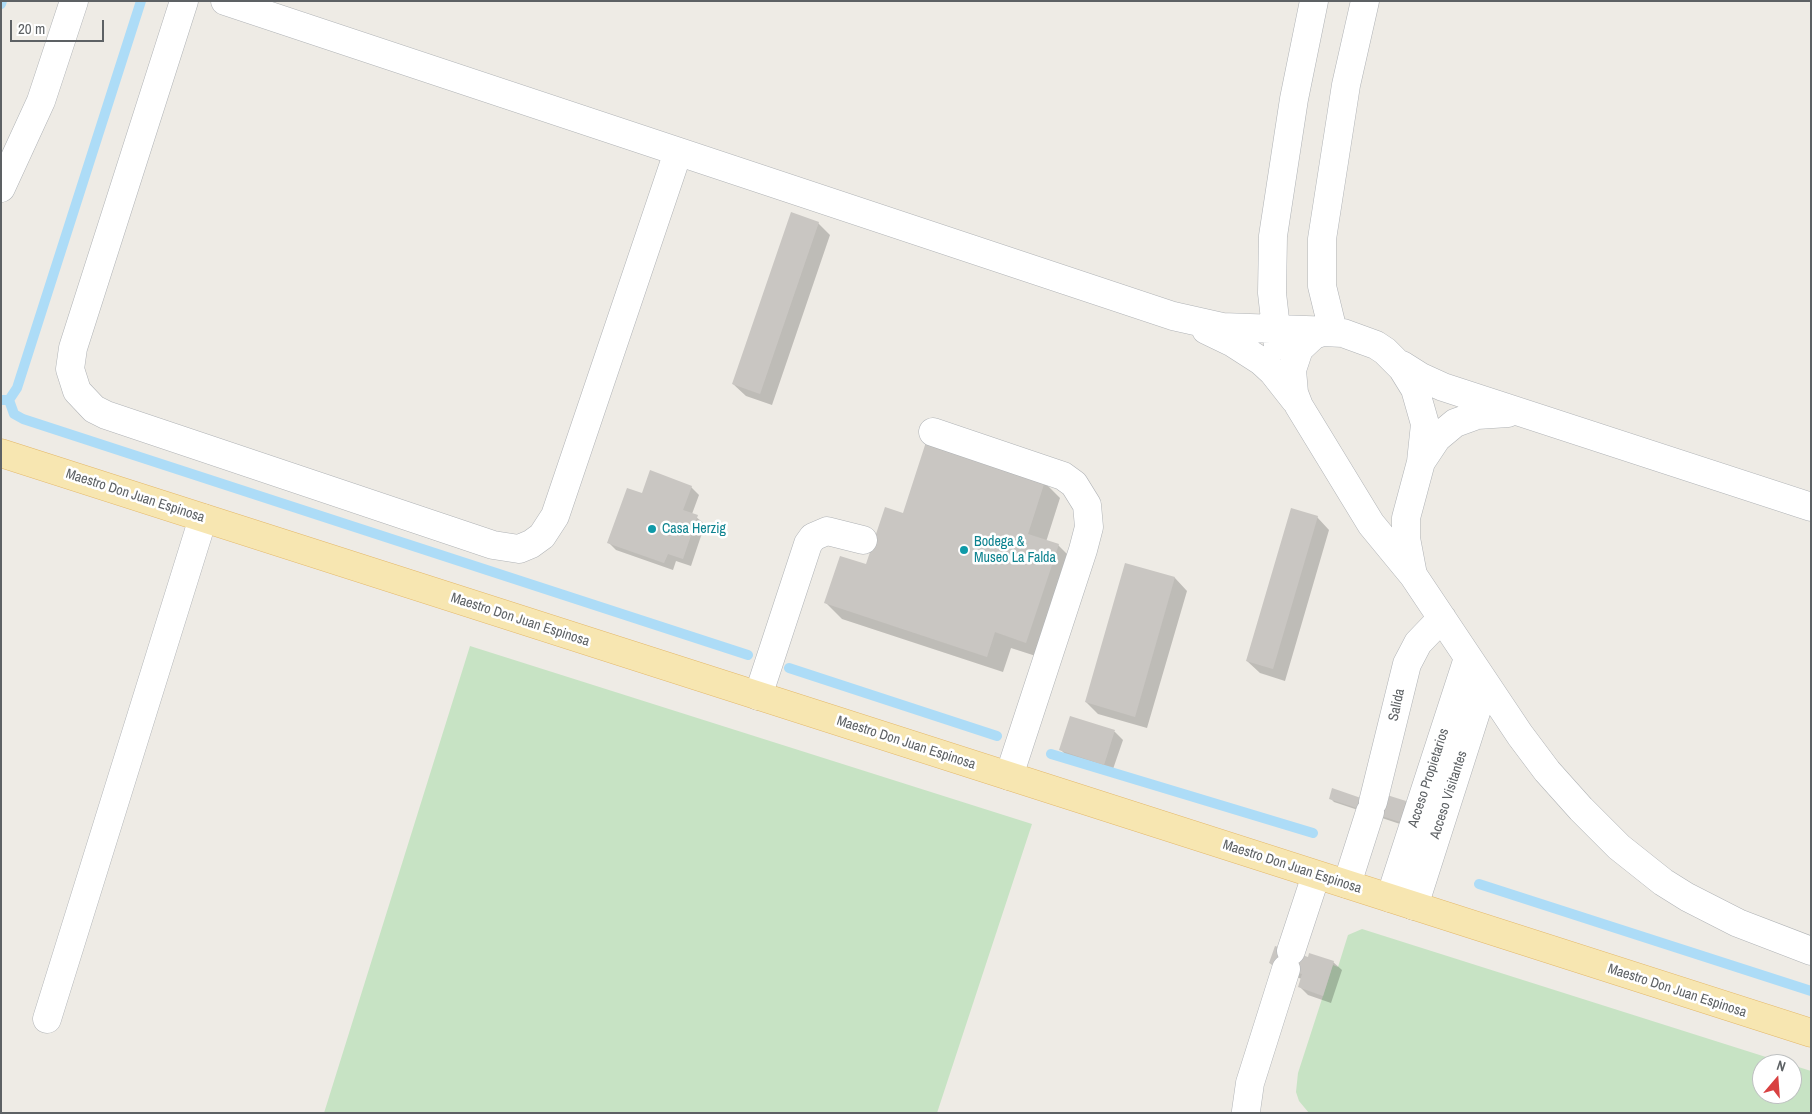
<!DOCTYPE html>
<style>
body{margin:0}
#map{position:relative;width:1812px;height:1114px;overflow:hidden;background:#eeebe5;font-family:"Archivo Narrow",sans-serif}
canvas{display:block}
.frame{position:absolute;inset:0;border:2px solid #5d6164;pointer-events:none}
.north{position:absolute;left:1752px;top:1054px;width:50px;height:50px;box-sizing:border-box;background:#fff;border:1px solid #bec0c1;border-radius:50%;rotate:18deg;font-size:14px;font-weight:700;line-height:20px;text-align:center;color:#5d6164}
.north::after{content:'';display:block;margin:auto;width:18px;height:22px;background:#d84141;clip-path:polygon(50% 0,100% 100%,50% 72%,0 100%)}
.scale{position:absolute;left:10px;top:20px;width:94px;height:22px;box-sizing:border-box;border:2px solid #5d6164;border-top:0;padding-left:6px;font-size:15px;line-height:18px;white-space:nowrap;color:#5d6164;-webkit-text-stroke:4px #fff;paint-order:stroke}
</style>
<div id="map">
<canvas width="1812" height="1114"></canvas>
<div class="frame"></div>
<div class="north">N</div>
<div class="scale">20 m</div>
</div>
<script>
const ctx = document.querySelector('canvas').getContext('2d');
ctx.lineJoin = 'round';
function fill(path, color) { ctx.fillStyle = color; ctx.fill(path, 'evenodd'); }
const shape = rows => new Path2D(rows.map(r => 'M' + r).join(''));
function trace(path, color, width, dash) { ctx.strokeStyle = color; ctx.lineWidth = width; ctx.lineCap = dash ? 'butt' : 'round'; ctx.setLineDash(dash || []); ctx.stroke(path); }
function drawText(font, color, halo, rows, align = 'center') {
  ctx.font = font + ' "Archivo Narrow",sans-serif'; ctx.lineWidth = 5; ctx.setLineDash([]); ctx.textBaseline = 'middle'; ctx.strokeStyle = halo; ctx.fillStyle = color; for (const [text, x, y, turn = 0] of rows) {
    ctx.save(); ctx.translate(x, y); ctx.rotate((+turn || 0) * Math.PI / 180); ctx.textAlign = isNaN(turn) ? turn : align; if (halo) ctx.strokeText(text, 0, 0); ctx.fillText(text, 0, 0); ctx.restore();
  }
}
fill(shape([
 [470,646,1032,824,937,1113,324,1113],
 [1362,929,1788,1064,1762,1064,1762,1094,1792,1094,1792,1065,1811,1071,1811,1113,1309,1113,1299,1101,1296,1092,1298,1073,1333,965,1338,967,1348,935]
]), '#c7e3c4');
fill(shape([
 [818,223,830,235,772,405,746,396,733,384],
 [1044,482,1060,498,1046,542,1058,545,1074,561,1042,658,1011,648,1003,672,842,619,826,603,867,566,903,515],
 [691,487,699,495,692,514,705,524,691,566,676,561,673,570,616,550,608,542,642,495],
 [1317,517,1329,530,1285,681,1260,673,1247,661],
 [1126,564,1175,578,1187,591,1147,728,1098,714,1086,702],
 [1071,717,1115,732,1123,740,1112,772,1068,757,1060,749],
 [1330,798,1385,807,1406,802,1409,806,1403,825,1334,802],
 [1309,959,1333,962,1342,970,1331,1003,1308,995,1300,987,1302,979,1278,971,1270,963]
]), '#0003');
trace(shape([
 [1,4,2,1],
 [1,400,9,400,17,388,141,1],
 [9,400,14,414,23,419,748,655],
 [789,668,997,736],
 [1051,754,1313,833],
 [1479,884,1811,991]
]), '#addcf7', 10);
fill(shape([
 [791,212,819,222,760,394,732,384],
 [926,442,1045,481,1028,534,1059,544,1026,643,995,632,987,657,824,603,840,556,866,564,885,507,903,513],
 [650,470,692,486,683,510,698,515,683,559,668,554,664,563,607,543,627,488,642,493],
 [1291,508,1318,516,1273,669,1246,661],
 [1125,563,1175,577,1135,717,1085,702],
 [1070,716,1115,730,1104,765,1059,750],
 [1332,788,1384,806,1387,795,1406,801,1400,822,1329,799],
 [1275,946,1308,957,1309,953,1334,961,1323,996,1298,987,1302,974,1269,963]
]), '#c9c6c2');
const minor = shape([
 [184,1,73,348,70,369,77,391,94,409,106,415,493,545,519,549,531,544,542,536,555,516,678,152],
 [225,1,1173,316,1222,327,1333,331,1322,286,1322,239,1346,85,1365,1],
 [1,188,41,101,74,1],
 [1206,330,1233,343,1261,361,1273,372,1295,400],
 [1278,346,1272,293,1273,236,1294,99,1314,1],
 [1402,365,1421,377,1443,387,1811,507],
 [933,432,1063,476,1074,484,1087,505,1089,527,1083,550,1009,776],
 [1421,462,1437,438,1455,423,1477,415,1508,413],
 [1413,575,1406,538,1406,518,1421,462,1425,424,1415,389,1402,368,1385,351,1376,345,1343,333,1323,332,1314,335,1299,349,1292,370,1294,393,1299,406,1371,524,1413,575,1520,735,1547,771,1581,809,1619,847,1663,882,1687,897,1738,923,1811,951],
 [758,696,808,544,813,537,827,531,863,540],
 [1373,802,1407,664,1418,643,1442,618],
 [1347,884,1370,812],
 [1390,898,1468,658],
 [1414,906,1485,684],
 [1291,951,1316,875],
 [47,1019,203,518],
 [1246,1111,1250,1083,1286,969]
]);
const major = shape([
 [1,453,1811,1033]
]);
trace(minor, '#b0b3b6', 29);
trace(major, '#e3b769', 29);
trace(minor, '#fff', 28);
trace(major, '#f7e6b1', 28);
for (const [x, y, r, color] of [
 [652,529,5,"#0f9aa8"],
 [964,550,5,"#0f9aa8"]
]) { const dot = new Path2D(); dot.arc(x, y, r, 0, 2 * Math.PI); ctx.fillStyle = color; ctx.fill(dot); trace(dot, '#fff', 2); }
drawText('14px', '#5d6164', '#fff', [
 ["Maestro Don Juan Espinosa",135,496,18],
 ["Maestro Don Juan Espinosa",520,620,18],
 ["Salida",1397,705,-78],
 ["Maestro Don Juan Espinosa",906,743,18],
 ["Acceso Propietarios",1429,778,-72],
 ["Acceso Visitantes",1449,795,-72],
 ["Maestro Don Juan Espinosa",1292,867,18],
 ["Maestro Don Juan Espinosa",1677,991,18]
]);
drawText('14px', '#0d838f', '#fff', [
 ["Casa Herzig",662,529],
 ["Bodega &",974,542],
 ["Museo La Falda",974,558]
], 'left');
</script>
